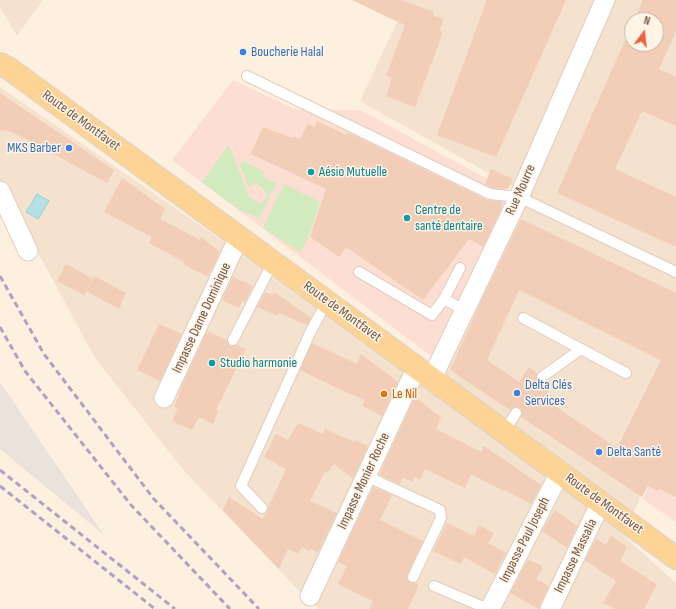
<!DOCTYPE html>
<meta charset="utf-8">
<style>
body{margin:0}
#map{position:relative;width:676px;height:609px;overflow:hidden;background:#fdf0df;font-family:"Sofia Sans Condensed",sans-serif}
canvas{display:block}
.north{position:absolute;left:624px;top:12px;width:40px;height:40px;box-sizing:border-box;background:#fff5e6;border:1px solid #c7b5a6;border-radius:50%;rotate:15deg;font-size:11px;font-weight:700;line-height:16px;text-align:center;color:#735547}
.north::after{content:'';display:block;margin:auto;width:14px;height:18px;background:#ea6241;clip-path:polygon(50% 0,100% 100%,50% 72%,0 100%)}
</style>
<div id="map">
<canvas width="676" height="609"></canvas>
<div class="north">N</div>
</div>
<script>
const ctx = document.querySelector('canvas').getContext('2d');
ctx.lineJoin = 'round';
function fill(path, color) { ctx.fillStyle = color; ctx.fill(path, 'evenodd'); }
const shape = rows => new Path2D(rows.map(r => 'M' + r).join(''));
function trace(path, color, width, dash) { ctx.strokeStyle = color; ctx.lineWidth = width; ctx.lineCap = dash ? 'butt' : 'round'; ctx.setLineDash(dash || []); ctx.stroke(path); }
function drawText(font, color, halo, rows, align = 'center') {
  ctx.font = font + ' "Sofia Sans Condensed",sans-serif'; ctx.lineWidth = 3; ctx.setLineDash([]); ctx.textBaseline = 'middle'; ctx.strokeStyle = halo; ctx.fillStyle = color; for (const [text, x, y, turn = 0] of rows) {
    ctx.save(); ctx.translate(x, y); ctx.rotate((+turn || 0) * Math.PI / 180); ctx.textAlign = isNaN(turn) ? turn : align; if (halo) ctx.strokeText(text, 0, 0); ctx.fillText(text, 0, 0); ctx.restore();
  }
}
fill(shape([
 [0,0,43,0,17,36,0,7],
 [352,0,676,0,676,420,623,535,676,583,676,609,319,609,300,592,185,472,95,358,0,183,0,87,224,242,435,396,526,194,360,101,397,22],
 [632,20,656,20,656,44,632,44]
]), '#f4e2ce');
fill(shape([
 [233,80,295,109,360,110,513,193,435,359,172,160],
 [676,428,676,522,643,499]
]), '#fdded3');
fill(shape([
 [0,382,104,535,0,449]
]), '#ebe2db');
fill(shape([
 [229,145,249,197,261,204,267,196,270,197,260,218,241,211,202,182],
 [242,161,264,171,263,176,271,182,277,183,270,195,268,195,262,187,254,183,249,188,240,165],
 [284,184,320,202,308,238,300,252,263,228]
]), '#d1eabe');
const water = shape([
 [37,194,49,201,38,219,26,212,37,194]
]);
fill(water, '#b4e0e6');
trace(water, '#9ad0d8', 1);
fill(shape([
 [352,0,402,0,434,12,433,15,444,19,439,31,443,32,415,107,386,96,392,78,386,76,405,25],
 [487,0,566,0,496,157,437,135],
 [643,0,676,0,676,31,659,69,676,77,676,126,642,111,615,169,676,197,676,247,557,193,632,25,632,44,656,44,656,20,634,20],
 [0,93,114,170,107,183,50,152,51,151,9,131,0,130],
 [317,121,346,135,347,132,487,200,503,202,501,206,502,207,483,247,469,239,423,300,346,247,339,257,310,237,326,189,251,154,263,127,293,138,293,136,300,139,308,124,314,127],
 [491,169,513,179,508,189,492,188,485,184],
 [122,178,165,209,160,219,200,240,201,237,220,252,208,277,183,264,184,262,149,243,152,237,104,212],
 [521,219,676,293,676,497,659,489,658,491,648,486,642,497,521,417,522,413,520,408,516,407,513,408,510,410,450,370,482,299],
 [519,290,661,360,617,448,543,398,553,384,548,381,543,383,539,383,536,378,537,373,529,367,519,382,487,360],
 [66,264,93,279,84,295,57,281],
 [94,276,126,293,119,309,86,291],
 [233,277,253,286,245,302,242,301,239,308,222,300],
 [265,292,273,295,274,292,311,318,307,325,279,313,278,316,257,307],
 [159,324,182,334,160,381,137,370],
 [207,331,227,340,228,344,230,346,234,346,237,345,246,349,216,410,218,411,213,424,199,417,192,430,172,421,178,408,174,407,181,390,180,390],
 [312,343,357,364,361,354,398,382,382,416,362,406,365,400,337,388,300,370],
 [415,397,441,417,436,429,481,452,484,446,541,485,531,504,505,490,504,491,471,474,465,488,425,469,420,480,414,477,412,482,403,477,400,484,379,475],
 [298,423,323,434,325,429,354,442,355,440,368,446,353,479,334,464,327,473,325,471,310,501,337,513,318,552,311,549,309,551,302,547,298,554,288,549,279,569,223,510,229,497,263,519,268,510,268,508,286,469,264,457,276,434,288,440],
 [373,487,392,495,380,520,423,541,407,575,407,578,408,581,411,583,415,583,419,585,408,609,369,609,373,601,338,584,347,566,338,562],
 [555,510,577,526,567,548,542,531],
 [447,523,474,536,479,525,494,533,488,543,506,553,495,574,464,557,461,564,433,551],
 [611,536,627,547,620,561,657,584,644,609,616,609,603,603,616,581,585,560,596,539,606,545],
 [528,560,541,565,541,566,543,568,536,579,549,586,540,604,539,609,510,593]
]), '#f2cdb7');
const lane = shape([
 [247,76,490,194,519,197,676,272],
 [460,268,444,299,464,310],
 [359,272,432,315,444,299],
 [523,318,626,373],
 [233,340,273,262],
 [542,377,581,349],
 [505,431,516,413],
 [366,476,440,510,441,518,413,577],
 [262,508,241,486,310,333,327,301],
 [434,586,488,609]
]);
const street = shape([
 [0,191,28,251],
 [432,378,519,197,605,0],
 [164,398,239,237],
 [310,596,417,367],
 [490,609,560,472],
 [550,609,601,502]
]);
const primary = shape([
 [0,64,8,68,22,78,676,558]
]);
trace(lane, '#e1ccbb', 12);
trace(street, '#e1ccbb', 21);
trace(primary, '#dbd3cf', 24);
trace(lane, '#fff', 10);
trace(street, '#fff', 19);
trace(primary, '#fdd496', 22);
trace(shape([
 [0,276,44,354,153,498,259,609],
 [0,327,25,371,131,505,230,609],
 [0,470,175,609],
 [0,486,155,609]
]), '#b29fc5', 3, [6, 4]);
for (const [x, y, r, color] of [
 [243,52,4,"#3f7fe0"],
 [69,148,4,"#3f7fe0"],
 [311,172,4,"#0f9aa8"],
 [407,218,4,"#0f9aa8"],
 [212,363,4,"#0f9aa8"],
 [517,393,4,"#3f7fe0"],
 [384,394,4,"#e8710a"],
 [599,452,4,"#3f7fe0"]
]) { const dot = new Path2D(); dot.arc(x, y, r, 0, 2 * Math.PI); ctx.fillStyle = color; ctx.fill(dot); trace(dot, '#fff5e6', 1.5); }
drawText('14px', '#366cbe', '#fff5e6', [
 ["Boucherie Halal",251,52],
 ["MKS Barber",61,148,"right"],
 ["Delta Clés",525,385],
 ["Services",525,401],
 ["Delta Santé",607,452]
], 'left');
drawText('14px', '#735547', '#fff5e6', [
 ["Route de Montfavet",81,121,36],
 ["Rue Mourre",521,190,-66],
 ["Route de Montfavet",342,312,36],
 ["Impasse Dame Dominique",202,318,-65],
 ["Impasse Monier Roche",364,481,-65],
 ["Route de Montfavet",604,504,36],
 ["Impasse Paul Joseph",525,540,-63],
 ["Impasse Massalia",576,556,-64]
]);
drawText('14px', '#0d838f', '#fff5e6', [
 ["Aésio Mutuelle",319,172],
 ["Centre de",415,210],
 ["santé dentaire",415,226],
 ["Studio harmonie",220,363]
], 'left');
drawText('14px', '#c56008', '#fff5e6', [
 ["Le Nil",392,394]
], 'left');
</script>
